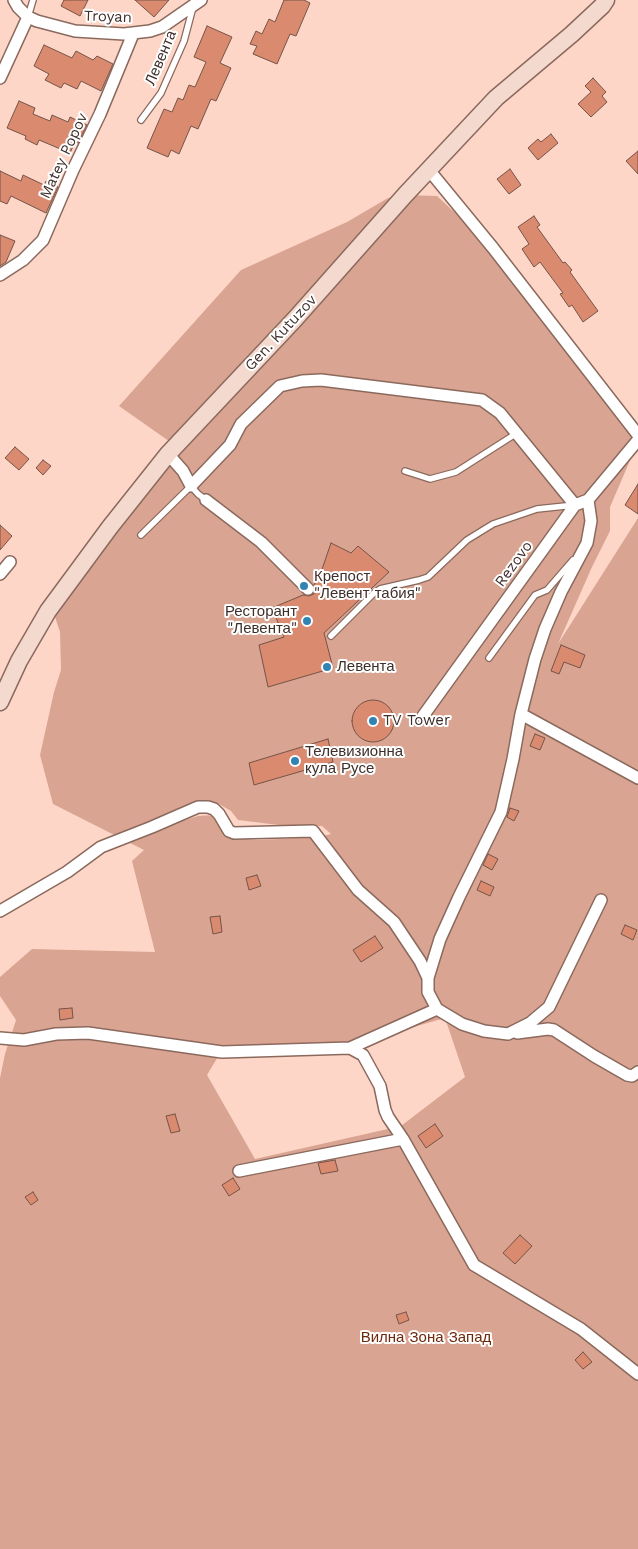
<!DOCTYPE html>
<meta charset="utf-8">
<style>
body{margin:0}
canvas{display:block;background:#fdd6c8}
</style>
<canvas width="638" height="1549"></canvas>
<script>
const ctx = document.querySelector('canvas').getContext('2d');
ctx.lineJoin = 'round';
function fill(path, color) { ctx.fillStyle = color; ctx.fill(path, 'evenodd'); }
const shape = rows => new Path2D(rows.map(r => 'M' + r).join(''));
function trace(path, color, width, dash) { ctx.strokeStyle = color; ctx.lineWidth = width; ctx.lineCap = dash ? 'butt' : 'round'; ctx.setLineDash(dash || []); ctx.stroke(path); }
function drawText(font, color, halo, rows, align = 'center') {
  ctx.font = font + ' "Work Sans",sans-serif'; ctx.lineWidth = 4; ctx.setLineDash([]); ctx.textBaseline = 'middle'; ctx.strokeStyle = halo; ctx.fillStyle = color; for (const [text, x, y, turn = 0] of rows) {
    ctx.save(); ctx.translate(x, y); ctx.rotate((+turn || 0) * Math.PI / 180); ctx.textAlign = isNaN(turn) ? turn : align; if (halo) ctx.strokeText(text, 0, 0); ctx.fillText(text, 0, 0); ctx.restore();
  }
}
fill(shape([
 [405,195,437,196,493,248,638,442,610,507,610,531,592,567,558,644,638,518,638,1549,0,1549,0,1078,5,1054,16,1020,0,996,0,977,32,949,155,952,132,861,144,850,53,804,40,755,54,692,61,670,60,632,55,617,56,612,176,446,119,406,241,270,347,222,388,198,403,197],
 [208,804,219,804,231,811,238,820,287,826,322,826,331,834,319,837,258,840,232,838,213,815,198,816,182,821,179,816],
 [445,1018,465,1077,401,1126,255,1159,207,1075,219,1055,333,1050]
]), '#d9a592');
const building = shape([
 [64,0,88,0,80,16,61,6,64,0],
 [135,0,169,0,154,17,135,0],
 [284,0,304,0,310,3,296,36,290,34,277,64,253,54,257,46,250,44,256,31,262,34,269,19,275,22,284,0],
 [207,26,232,37,220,63,231,68,216,101,211,99,198,129,191,126,179,154,171,150,168,157,147,148,164,109,172,112,178,98,183,100,189,85,195,87,206,62,194,57,207,26],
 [44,45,72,58,76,51,93,60,97,56,113,64,101,91,81,81,77,89,64,83,61,88,45,80,49,74,34,66,44,45],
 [593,78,606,92,602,96,607,102,591,117,578,104,591,92,585,86,593,78],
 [19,101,35,108,33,114,50,121,52,115,68,122,70,117,87,125,78,143,75,142,70,153,39,140,37,145,25,139,26,136,7,128,19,101],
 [551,134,558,143,538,160,528,148,538,139,541,142,551,134],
 [638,151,638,174,626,161,638,151],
 [510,169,521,185,509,194,497,179,510,169],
 [0,171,21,181,23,175,44,185,46,181,58,187,46,213,11,196,7,204,0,201,0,171],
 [534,216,540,225,537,227,563,263,565,262,572,270,570,272,598,311,583,322,572,305,569,307,560,294,563,293,540,262,534,267,522,249,529,244,518,227,534,216],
 [0,235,15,241,6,262,0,266,0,235],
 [15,447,29,459,19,470,5,458,15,447],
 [43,460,51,466,43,475,36,468,43,460],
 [638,484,638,514,625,505,638,484],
 [0,525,12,536,0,550,0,525],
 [331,543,351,553,358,546,389,572,324,633,333,668,268,687,259,645,284,637,272,608,303,595,309,596,314,594,315,590,314,584,318,581,331,543],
 [561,645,585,655,580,668,564,662,559,674,551,671,561,645],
 '352 721a21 21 0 1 1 42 0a21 21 0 1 1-42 0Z',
 [535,734,545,738,540,750,530,746,535,734],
 [328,739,333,762,254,785,249,763,328,739],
 [510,808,519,811,514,821,507,817,510,808],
 [488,854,498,859,492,870,483,865,488,854],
 [257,875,261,886,249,890,246,878,257,875],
 [481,881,494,887,490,896,477,890,481,881],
 [220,916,222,932,213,934,210,917,220,916],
 [625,925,637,930,633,940,621,934,625,925],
 [375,936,383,948,361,962,353,950,375,936],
 [72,1008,73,1018,60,1020,59,1009,72,1008],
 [175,1114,180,1131,171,1133,166,1116,175,1114],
 [435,1124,443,1136,426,1148,418,1136,435,1124],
 [335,1160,338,1171,321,1174,318,1163,335,1160],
 [233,1178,240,1189,229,1196,222,1185,233,1178],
 [33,1192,38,1200,31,1205,25,1197,33,1192],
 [520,1235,532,1246,515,1264,503,1253,520,1235],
 [406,1312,409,1320,399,1324,396,1315,406,1312],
 [583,1352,592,1362,583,1369,575,1360,583,1352]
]);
fill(building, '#d98a6f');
trace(building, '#755449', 1);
const lane = shape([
 [28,17,33,0],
 [141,120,161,93,184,41,193,7],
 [405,471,430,479,456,472,517,433],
 [141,535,191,486,198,494,206,500],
 [331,636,374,593,380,589,419,580,428,577,467,540,493,524,537,509,575,505],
 [489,658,535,595,547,590,573,560]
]);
const street = shape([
 [14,0,18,7,28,17,37,21,75,31,124,34,150,31,162,27,201,0],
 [0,78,28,17],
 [429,170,493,248,638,435],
 [0,275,23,260,43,240,73,170,100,114,133,34],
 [168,454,183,471,191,486,230,445,241,424,280,386,302,381,321,380,482,400,500,413,575,505],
 [206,500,261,542,308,589],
 [0,574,10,562],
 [521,714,638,778],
 [423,716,575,505,588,500,638,440],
 [0,911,67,872,101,847,152,827,198,807,208,807,214,809,219,814,229,831,234,833,313,831,358,890,394,922,420,961,428,978,428,992,437,1009,350,1048],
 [428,978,440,939,459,897,501,812,513,759,521,714,535,659,545,629,561,592,587,543,591,521,588,500],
 [437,1009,462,1024,484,1031,508,1034,530,1023,549,1007,601,900],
 [517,1033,548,1029,554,1030,594,1056,627,1075,632,1076,638,1072],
 [0,1038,24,1040,56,1034,88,1033,222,1052,350,1048,363,1055,380,1086,385,1110,388,1117,403,1139,474,1265,581,1329,638,1374],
 [239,1171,403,1139]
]);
const secondary = shape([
 [0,702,19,661,48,611,110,527,168,454,295,319,405,195,496,98,572,34,602,6,606,0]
]);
trace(lane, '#8b695d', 8);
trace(street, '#8b695d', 14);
trace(secondary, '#8b695d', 19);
trace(lane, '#fff', 5.5);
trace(street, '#fff', 11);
trace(secondary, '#f4d9cf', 16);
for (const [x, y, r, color] of [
 [304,586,5,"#3183b3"],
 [307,621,5,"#3183b3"],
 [327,667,5,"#3183b3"],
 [373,721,5,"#3183b3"],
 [295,761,5,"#3183b3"]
]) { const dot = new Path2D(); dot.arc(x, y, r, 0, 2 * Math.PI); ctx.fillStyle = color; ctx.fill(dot); trace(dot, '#fff', 2); }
drawText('15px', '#3e2f2a', '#fff', [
 ["Troyan",108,17,2],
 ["Левента",161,58,-67],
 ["Matey Popov",64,156,-65],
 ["Gen. Kutuzov",281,333,-47],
 ["Rezovo",514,564,-54]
]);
drawText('15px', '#3e2f2a', '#fff', [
 ["Крепост",314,577],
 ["\"Левент табия\"",314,594],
 ["Ресторант",297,612,"right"],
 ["\"Левента\"",297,629,"right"],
 ["Левента",337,667],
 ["TV Tower",383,721],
 ["Телевизионна",305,752],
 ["кула Русе",305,769]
], 'left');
drawText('15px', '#6f280b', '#fff', [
 ["Вилна Зона Запад",426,1338]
]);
</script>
